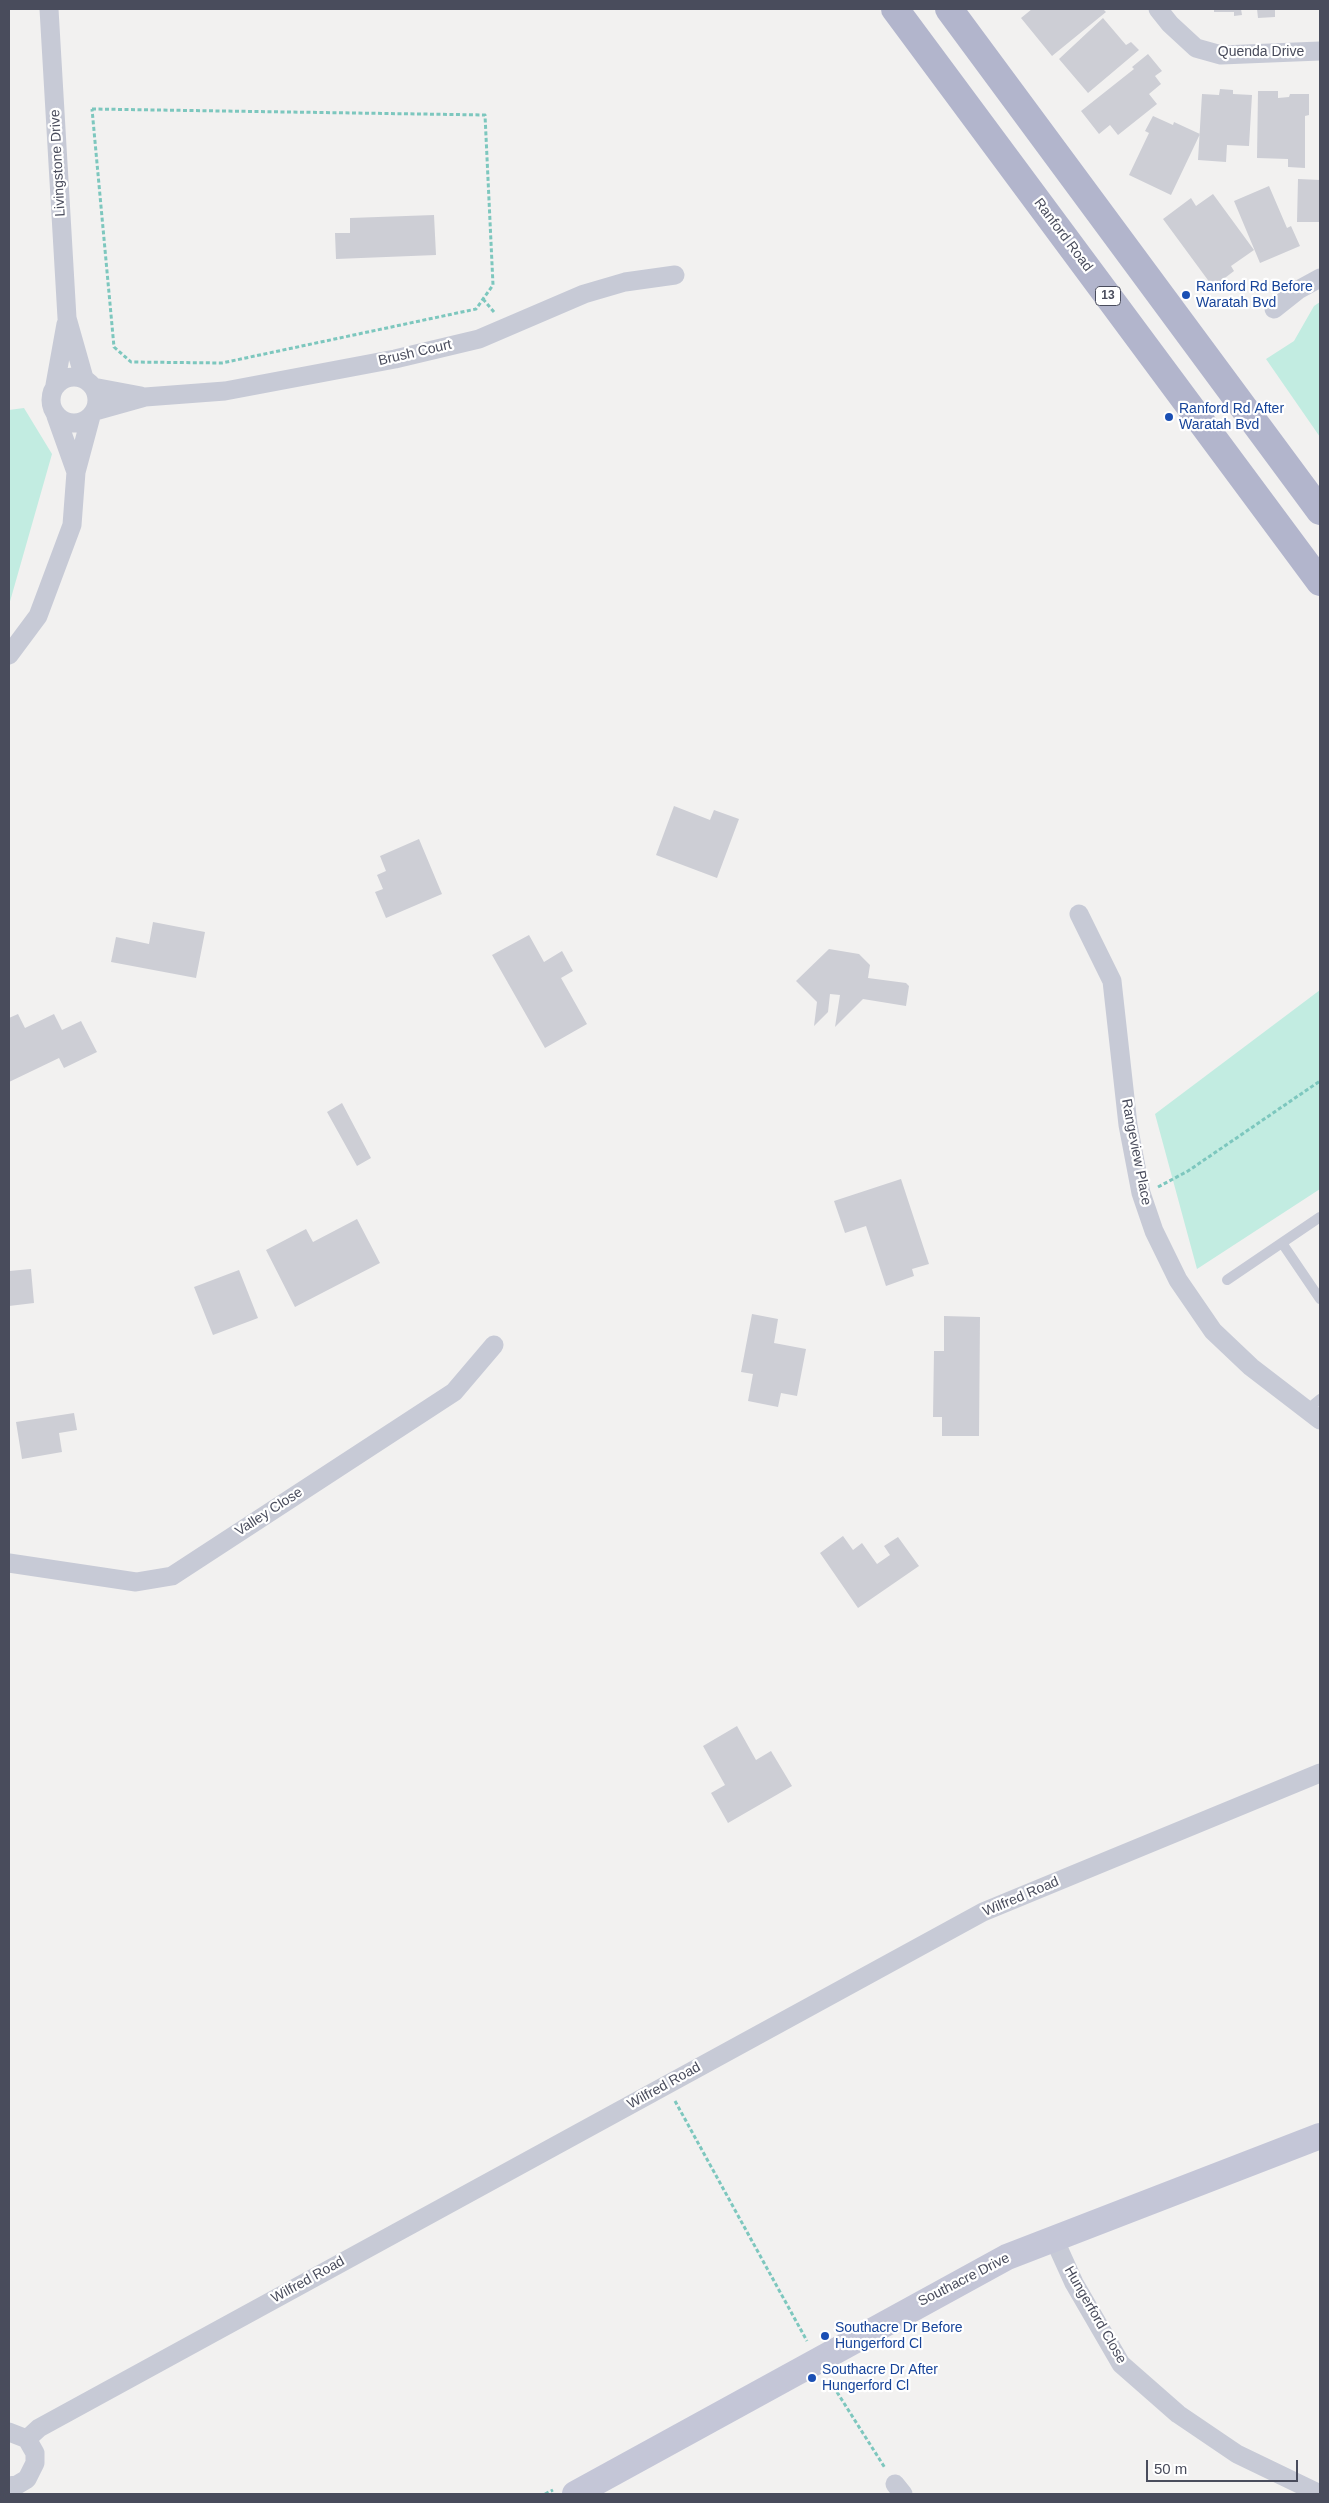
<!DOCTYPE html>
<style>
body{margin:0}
#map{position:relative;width:1329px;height:2503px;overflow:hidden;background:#f2f1f0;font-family:Helvetica,sans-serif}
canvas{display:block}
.frame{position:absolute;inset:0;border:10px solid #494c5c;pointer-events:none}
.scale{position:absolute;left:1146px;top:2460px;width:152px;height:22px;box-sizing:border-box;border:2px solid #494c5c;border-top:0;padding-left:6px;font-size:15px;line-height:18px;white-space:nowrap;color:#494c5c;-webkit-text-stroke:4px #fff;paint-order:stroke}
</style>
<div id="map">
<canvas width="1329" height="2503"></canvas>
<div class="frame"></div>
<div class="scale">50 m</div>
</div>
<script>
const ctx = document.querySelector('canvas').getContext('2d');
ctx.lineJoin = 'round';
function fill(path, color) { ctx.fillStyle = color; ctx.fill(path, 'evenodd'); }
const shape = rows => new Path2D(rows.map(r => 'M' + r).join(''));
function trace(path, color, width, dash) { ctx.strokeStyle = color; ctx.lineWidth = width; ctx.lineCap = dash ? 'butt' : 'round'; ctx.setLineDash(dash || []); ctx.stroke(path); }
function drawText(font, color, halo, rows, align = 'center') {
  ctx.font = font + ' Helvetica,sans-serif'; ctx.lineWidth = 4.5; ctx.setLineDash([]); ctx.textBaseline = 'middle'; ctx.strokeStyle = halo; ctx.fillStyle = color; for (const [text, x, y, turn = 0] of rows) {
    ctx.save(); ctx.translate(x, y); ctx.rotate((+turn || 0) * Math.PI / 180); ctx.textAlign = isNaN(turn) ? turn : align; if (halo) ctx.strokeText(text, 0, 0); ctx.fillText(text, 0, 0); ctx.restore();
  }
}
fill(shape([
 [1320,302,1320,437,1266,359,1294,341,1314,306],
 [24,408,52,454,9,605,9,410],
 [1320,990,1320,1189,1197,1269,1155,1114]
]), '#c2ece1');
fill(shape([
 [1032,9,1103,9,1106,12,1052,56,1021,18],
 [1214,9,1241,9,1242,15,1234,16,1234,12,1214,12],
 [1257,9,1275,9,1275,17,1258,18],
 [1103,18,1126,45,1131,42,1139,50,1088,93,1059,59],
 [1148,54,1162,71,1155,76,1161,84,1149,94,1157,104,1118,135,1110,125,1099,134,1081,111,1134,69,1132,67],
 [1220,89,1233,90,1233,94,1252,95,1249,146,1227,145,1226,162,1198,160,1202,94,1219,95],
 [1258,91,1278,91,1278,98,1289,97,1290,94,1309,94,1309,115,1305,116,1305,168,1288,167,1288,159,1257,158],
 [1153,116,1173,125,1174,122,1200,134,1171,195,1129,175,1149,133,1145,131],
 [1298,179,1320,180,1320,222,1297,222],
 [1269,186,1287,228,1291,226,1300,246,1260,263,1234,201],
 [1213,194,1254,250,1231,266,1234,271,1213,287,1163,219,1191,198,1196,206],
 [434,215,436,255,336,259,335,233,350,233,350,218],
 [674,806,710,820,714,810,739,819,717,878,656,855],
 [419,839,442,894,386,918,375,892,383,889,377,875,386,871,380,856],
 [153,922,205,932,196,978,111,962,116,937,149,944],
 [529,935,544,962,562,951,573,971,561,978,587,1024,545,1048,492,955],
 [829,949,859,954,870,965,868,978,906,983,909,986,906,1006,863,999,835,1027,840,995,830,994,828,1012,814,1026,817,1002,796,981],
 [18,1014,25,1028,54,1014,62,1030,81,1021,97,1052,64,1068,59,1058,9,1082,9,1018],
 [342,1103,371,1158,357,1166,327,1112],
 [901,1179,929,1264,912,1269,914,1276,886,1286,866,1226,845,1233,834,1201],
 [357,1219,380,1263,295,1307,266,1250,306,1229,313,1242],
 [31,1269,34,1303,9,1306,9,1271],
 [239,1270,258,1318,213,1335,194,1287],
 [752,1314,778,1319,774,1343,806,1349,797,1396,781,1393,778,1407,748,1401,753,1374,741,1372],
 [944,1316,980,1317,979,1436,942,1436,942,1417,933,1417,934,1351,944,1351],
 [74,1413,77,1430,59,1433,62,1452,22,1459,16,1422],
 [843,1536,853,1550,862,1543,877,1564,890,1555,884,1546,898,1537,919,1566,858,1608,820,1553],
 [737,1726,756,1760,771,1751,792,1786,728,1823,711,1793,725,1785,703,1746]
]), '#cdced5');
trace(shape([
 [92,109,485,115,493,285,476,309,222,363,131,362,114,347,92,109],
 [483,299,494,312],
 [1158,1187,1188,1171,1320,1081],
 [675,2101,807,2341],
 [830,2381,885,2468],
 [545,2494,553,2490]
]), '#7dc7be', 3, [4, 2.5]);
trace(shape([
 [1282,1243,1320,1299],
 [1227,1280,1320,1217],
 [1308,1409,1320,1399]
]), '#c7cad6', 10);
trace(shape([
 [49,9,67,318,84,378],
 [1158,9,1170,24,1196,48,1221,55,1320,51],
 [1274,309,1298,290,1320,278],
 '51 400a23 23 0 1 1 46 0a23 23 0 1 1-46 0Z',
 [55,385,66,324],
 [93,387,141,396],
 [95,411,145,397,225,391,395,359,479,339,584,294,625,282,675,275],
 [56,416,76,472],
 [9,655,38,616,72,525,76,472,91,416],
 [1079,914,1112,981,1128,1125,1141,1193,1154,1231,1178,1280,1213,1331,1251,1367,1320,1420],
 [9,1563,136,1582,172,1576,454,1392,494,1345],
 [1055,2241,1074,2283,1121,2364,1178,2414,1237,2454,1320,2494],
 [9,2432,27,2439,35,2453,35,2463,27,2479,17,2485,9,2486],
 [27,2439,39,2428,983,1912,1320,1773],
 [895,2484,903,2494]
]), '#c7cad6', 19);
trace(shape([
 [575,2494,1007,2257,1320,2136]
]), '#c4c6d7', 26);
trace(shape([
 [895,9,1320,582],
 [949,9,1320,511]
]), '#b2b5cc', 28);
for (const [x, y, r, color] of [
 [1186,295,5,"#1a4fb4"],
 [1169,417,5,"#1a4fb4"],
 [825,2336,5,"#1a4fb4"],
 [812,2378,5,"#1a4fb4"]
]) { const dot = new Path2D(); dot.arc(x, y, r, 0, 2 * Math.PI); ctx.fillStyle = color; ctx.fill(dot); trace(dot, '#fff', 2); }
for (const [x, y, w] of [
 [1108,296,25]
]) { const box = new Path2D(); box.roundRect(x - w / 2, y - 9.5, w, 19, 4); ctx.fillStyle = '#fff'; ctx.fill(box); trace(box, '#494c5c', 1); }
drawText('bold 12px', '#494c5c', null, [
 ["13",1108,296]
]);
drawText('14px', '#494c5c', '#fff', [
 ["Quenda Drive",1261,52],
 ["Livingstone Drive",58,163,-93],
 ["Ranford Road",1063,235,53],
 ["Brush Court",415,353,-13],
 ["Rangeview Place",1136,1152,79],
 ["Valley Close",269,1512,-33],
 ["Wilfred Road",1021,1897,-23],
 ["Wilfred Road",664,2086,-29],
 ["Wilfred Road",308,2280,-29],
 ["Southacre Drive",964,2280,-27],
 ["Hungerford Close",1095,2315,60]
]);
drawText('14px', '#164399', '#fff', [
 ["Ranford Rd Before",1196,287],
 ["Waratah Bvd",1196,303],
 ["Ranford Rd After",1179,409],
 ["Waratah Bvd",1179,425],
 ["Southacre Dr Before",835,2328],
 ["Hungerford Cl",835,2344],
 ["Southacre Dr After",822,2370],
 ["Hungerford Cl",822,2386]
], 'left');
</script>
